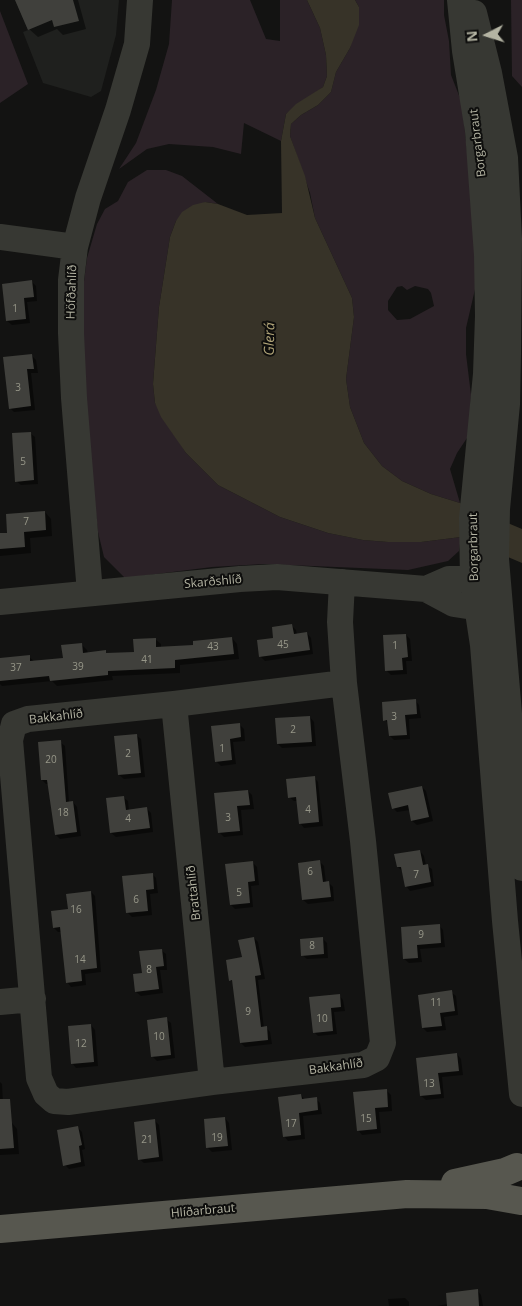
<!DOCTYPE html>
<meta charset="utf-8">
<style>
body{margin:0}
#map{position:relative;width:522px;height:1306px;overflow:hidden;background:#131312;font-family:"Open Sans",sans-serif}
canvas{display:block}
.north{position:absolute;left:462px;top:10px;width:50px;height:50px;-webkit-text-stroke:4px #0e0e0d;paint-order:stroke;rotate:265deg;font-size:14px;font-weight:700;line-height:20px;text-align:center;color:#b4b4a3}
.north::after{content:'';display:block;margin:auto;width:18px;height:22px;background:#b4b4a3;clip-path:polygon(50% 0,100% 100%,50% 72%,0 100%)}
</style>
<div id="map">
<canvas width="522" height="1306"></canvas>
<div class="north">N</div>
</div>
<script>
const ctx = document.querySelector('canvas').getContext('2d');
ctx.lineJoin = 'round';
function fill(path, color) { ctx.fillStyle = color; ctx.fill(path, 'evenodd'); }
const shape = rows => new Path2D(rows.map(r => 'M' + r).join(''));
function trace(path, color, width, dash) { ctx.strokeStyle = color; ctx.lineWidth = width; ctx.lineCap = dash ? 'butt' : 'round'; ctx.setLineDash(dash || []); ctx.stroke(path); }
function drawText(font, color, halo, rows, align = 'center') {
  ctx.font = font + ' "Open Sans",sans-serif'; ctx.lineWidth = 4; ctx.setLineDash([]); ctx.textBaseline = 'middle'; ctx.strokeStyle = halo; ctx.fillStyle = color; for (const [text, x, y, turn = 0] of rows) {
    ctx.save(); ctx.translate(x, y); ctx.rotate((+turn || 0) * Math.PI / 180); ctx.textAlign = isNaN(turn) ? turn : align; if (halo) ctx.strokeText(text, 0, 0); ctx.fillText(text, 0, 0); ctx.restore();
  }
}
fill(shape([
 [15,0,119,0,116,35,101,91,91,97,43,83,23,32,28,30]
]), '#1f201e');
fill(shape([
 [172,0,250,0,266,39,280,41,280,0,307,0,320,28,326,55,327,76,323,87,286,114,281,141,244,123,241,154,213,147,169,144,147,149,119,169,136,143,156,90,169,44],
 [355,0,444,0,444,15,449,41,451,75,462,103,473,210,476,285,466,328,466,354,471,395,469,435,457,453,450,469,460,503,431,494,402,481,382,466,364,443,350,407,346,379,354,317,352,298,315,218,310,193,290,136,291,124,301,115,318,105,331,92,336,72,350,48,359,7],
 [402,286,407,290,415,286,428,289,431,293,434,306,410,319,397,320,388,310,388,301,397,287],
 [511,0,522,0,522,87,512,76],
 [0,11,28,84,0,103],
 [147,170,166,170,182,176,218,204,205,202,176,221,170,237,159,307,153,384,155,403,186,453,218,485,280,517,328,533,363,540,388,542,421,542,461,537,459,551,448,561,408,570,264,564,212,567,125,578,104,557,98,532,83,397,80,312,87,258,97,224,105,209,118,201,128,182]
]), '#2b2227');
fill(shape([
 [307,0,355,0,359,7,359,25,350,48,336,72,331,92,318,105,301,115,291,124,290,136,305,176,315,218,352,298,354,317,346,379,350,407,364,443,382,466,402,481,431,494,460,503,522,529,522,563,461,537,421,542,388,542,363,540,328,533,280,517,218,485,186,453,161,417,155,403,153,384,159,307,170,237,176,221,182,212,193,205,205,202,218,204,247,215,282,213,281,141,286,114,296,104,323,87,327,76,326,55,320,28]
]), '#373328');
fill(shape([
 [16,0,78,0,86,29,63,35,57,29,38,37,29,29],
 [32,282,36,286,37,301,27,302,30,323,12,325,7,321],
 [32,356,36,360,38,373,31,373,35,410,14,412,10,408],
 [30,433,35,437,38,484,21,485,16,481],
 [45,512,51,519,52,536,30,538,31,553,0,556,0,534,9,534],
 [292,626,296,630,297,635,307,633,311,638,313,654,265,661,260,656,275,639],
 [406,635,410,639,412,661,406,661,407,674,391,675,387,671],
 [232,638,237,644,239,659,180,665,180,673,112,676,113,680,57,686,52,681,2,686,0,684,0,659,29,657,35,662,64,659,82,645,87,650,88,654,105,652,108,654,135,653,155,639,161,644,161,648,195,647],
 [415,700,419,705,421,718,409,719,410,739,394,740,390,736,389,724,385,720],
 [310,717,314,722,316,746,282,748,278,744],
 [239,724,244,729,245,741,233,742,236,764,221,766,216,761,213,727],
 [136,735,141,739,145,777,124,779,119,775],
 [60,742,65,746,69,803,73,802,77,807,81,836,60,839,56,835,49,784,46,784,42,780],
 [314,777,318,782,323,826,304,828,300,823,297,801,294,801,289,797],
 [422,787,426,791,433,821,417,825,412,821,410,810,397,812,393,808],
 [248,791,252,795,254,809,241,810,243,835,224,837,219,832,215,794],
 [123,797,128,801,129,811,147,809,151,813,153,832,116,837,111,833],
 [420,851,424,856,426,865,432,869,434,886,410,891,406,886,402,871,398,867],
 [320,862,324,866,326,883,328,882,333,887,334,901,308,904,303,900],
 [253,863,257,867,259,885,251,886,253,907,235,909,231,905],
 [152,874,156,878,158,893,150,894,152,915,132,917,128,913],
 [91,892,95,896,101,972,85,974,86,985,71,987,67,982,62,932,58,932,54,928,70,910],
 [439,925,443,930,445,947,420,949,422,962,409,963,404,959,402,928],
 [254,938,258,942,265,979,258,980,264,1028,266,1027,270,1032,272,1044,245,1047,241,1043,233,983,231,980],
 [322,938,327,943,328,958,307,959,302,955],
 [161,950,166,954,167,970,160,970,163,993,141,996,136,992,143,974],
 [451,992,456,996,458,1015,444,1017,446,1030,427,1032,423,1028],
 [339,995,343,1000,345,1011,334,1012,337,1034,318,1036,314,1032],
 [166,1019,171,1023,175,1058,157,1061,152,1056],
 [91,1025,95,1030,98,1066,76,1068,72,1063],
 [457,1054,461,1059,463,1075,442,1077,444,1098,426,1100,421,1096,417,1059],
 [0,1082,2,1084,4,1123,12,1123,17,1129,19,1154,0,1155],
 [386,1090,391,1095,392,1111,379,1112,381,1133,362,1135,358,1130],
 [301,1095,305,1100,316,1099,320,1103,322,1114,303,1116,305,1139,288,1141,284,1136],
 [225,1118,229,1123,232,1150,212,1152,208,1148],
 [155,1121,159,1125,163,1161,144,1163,139,1159],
 [78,1128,82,1132,85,1149,82,1150,85,1166,69,1169,65,1165],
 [477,1290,481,1295,483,1306,437,1306,448,1304],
 [405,1298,409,1302,409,1306,389,1306,388,1299]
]), '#0007');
fill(shape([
 [15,0,73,0,79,21,54,27,52,20,28,30],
 [32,280,34,297,24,298,26,319,6,321,2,284],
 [32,354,34,369,27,369,31,406,9,409,3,357],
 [31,432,34,480,15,482,12,433],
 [45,511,46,530,24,532,25,547,0,549,0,533,7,533,6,514],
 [292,624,294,634,307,632,310,650,259,657,257,640,273,638,272,627],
 [406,634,408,657,402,658,403,670,385,671,383,635],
 [232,637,234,654,175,660,175,668,108,671,108,675,50,681,49,676,0,681,0,658,30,655,30,661,63,658,61,645,82,643,83,653,106,650,106,653,134,652,133,639,156,638,156,647,193,645,193,641],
 [416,699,417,714,405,715,407,735,389,736,387,720,383,721,382,702],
 [310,716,312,742,277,744,275,718],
 [240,723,241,737,230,739,232,760,215,762,211,726],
 [137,734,141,773,118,775,114,736],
 [61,740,66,802,73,801,77,832,55,835,47,780,41,780,38,742],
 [315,776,319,822,299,824,296,797,288,798,286,779],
 [422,786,429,817,411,821,408,805,392,809,388,793],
 [248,790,250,805,237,806,240,831,218,833,214,793],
 [124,796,126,810,147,807,150,828,110,833,106,798],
 [420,850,423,865,428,864,431,882,405,887,401,867,397,867,394,854],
 [320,860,323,882,329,881,331,897,302,900,298,863],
 [253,861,255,881,248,882,250,903,230,905,225,864],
 [153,873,154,889,146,890,148,911,126,913,122,876],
 [91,891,97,968,81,970,82,981,66,983,60,927,53,928,51,911,68,909,66,894],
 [440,924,441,943,417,945,418,958,403,959,401,927],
 [254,937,261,975,255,976,261,1027,267,1026,268,1040,240,1043,232,980,229,981,226,960,242,957,238,940],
 [323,937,324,954,301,956,300,939],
 [162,949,164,966,156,967,159,989,135,992,133,974,142,973,139,951],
 [452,990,455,1011,440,1013,442,1026,422,1028,418,995],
 [340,994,341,1007,331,1008,333,1031,313,1033,309,997],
 [167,1017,171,1055,151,1057,147,1020],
 [91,1024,94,1062,71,1064,68,1026],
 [457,1053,459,1071,438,1073,441,1094,420,1096,416,1058],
 [387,1089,388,1107,375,1108,377,1129,357,1131,353,1092],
 [301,1094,302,1099,317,1097,318,1110,299,1113,301,1135,283,1137,278,1097],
 [0,1099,10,1099,14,1148,0,1149],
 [225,1117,228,1146,206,1148,204,1119],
 [155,1119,159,1157,138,1160,134,1122],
 [78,1126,82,1145,79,1146,81,1162,63,1166,57,1130],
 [478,1289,479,1306,447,1306,446,1293]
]), '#40403c');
trace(shape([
 [460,0,465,51,478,131,487,255,488,316,486,374,472,518,473,579,483,645,505,921,522,1094],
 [474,13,489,73,505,158,509,239,508,354,507,404,497,509,496,559,522,868],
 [0,237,75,247],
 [342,582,340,622,344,683,363,841,383,1043,377,1058,363,1065,212,1082,68,1102,54,1101,46,1094,39,1078,10,740,14,724,28,719,174,704,344,683],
 [426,589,449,579,490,579],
 [90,593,74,398,71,333,71,280,75,247,88,198,118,110,137,44,140,0],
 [0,602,240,579,277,577,426,589,454,604,493,610],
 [174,704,212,1082],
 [0,1002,33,999]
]), '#373833', 26);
trace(shape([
 [455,1183,505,1172,517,1167],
 [0,1229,407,1194,487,1195,521,1201]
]), '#57574f', 28);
drawText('10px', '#979789', null, [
 ["1",15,309],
 ["3",18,388],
 ["5",23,462],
 ["7",26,522],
 ["45",283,645],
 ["1",395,646],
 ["43",213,647],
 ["41",147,660],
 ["39",78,667],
 ["37",16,668],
 ["3",394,717],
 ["2",293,730],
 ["1",222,749],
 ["2",128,754],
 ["20",51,760],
 ["4",308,810],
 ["18",63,813],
 ["3",228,818],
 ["4",128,819],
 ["6",310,872],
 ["7",416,875],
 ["5",239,893],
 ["6",136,900],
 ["16",76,910],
 ["9",421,935],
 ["8",312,946],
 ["14",80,960],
 ["8",149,970],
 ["11",436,1003],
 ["9",248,1012],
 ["10",322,1019],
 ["10",159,1037],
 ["12",81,1044],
 ["13",429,1084],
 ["15",366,1119],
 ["17",291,1124],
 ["19",217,1138],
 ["21",147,1140]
]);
drawText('12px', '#b4b4a3', '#0e0e0d', [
 ["Borgarbraut",478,143,-97],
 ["Höfðahlíð",72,292,-88],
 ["Borgarbraut",474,547,-91],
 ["Skarðshlíð",213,582,-5],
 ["Bakkahlíð",56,717,-7],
 ["Brattahlíð",194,893,-96],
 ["Bakkahlíð",336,1067,-8],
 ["Hlíðarbraut",203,1211,-5]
]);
drawText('italic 14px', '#b0a478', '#0e0e0d', [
 ["Glerá",270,339,-89]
]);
</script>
